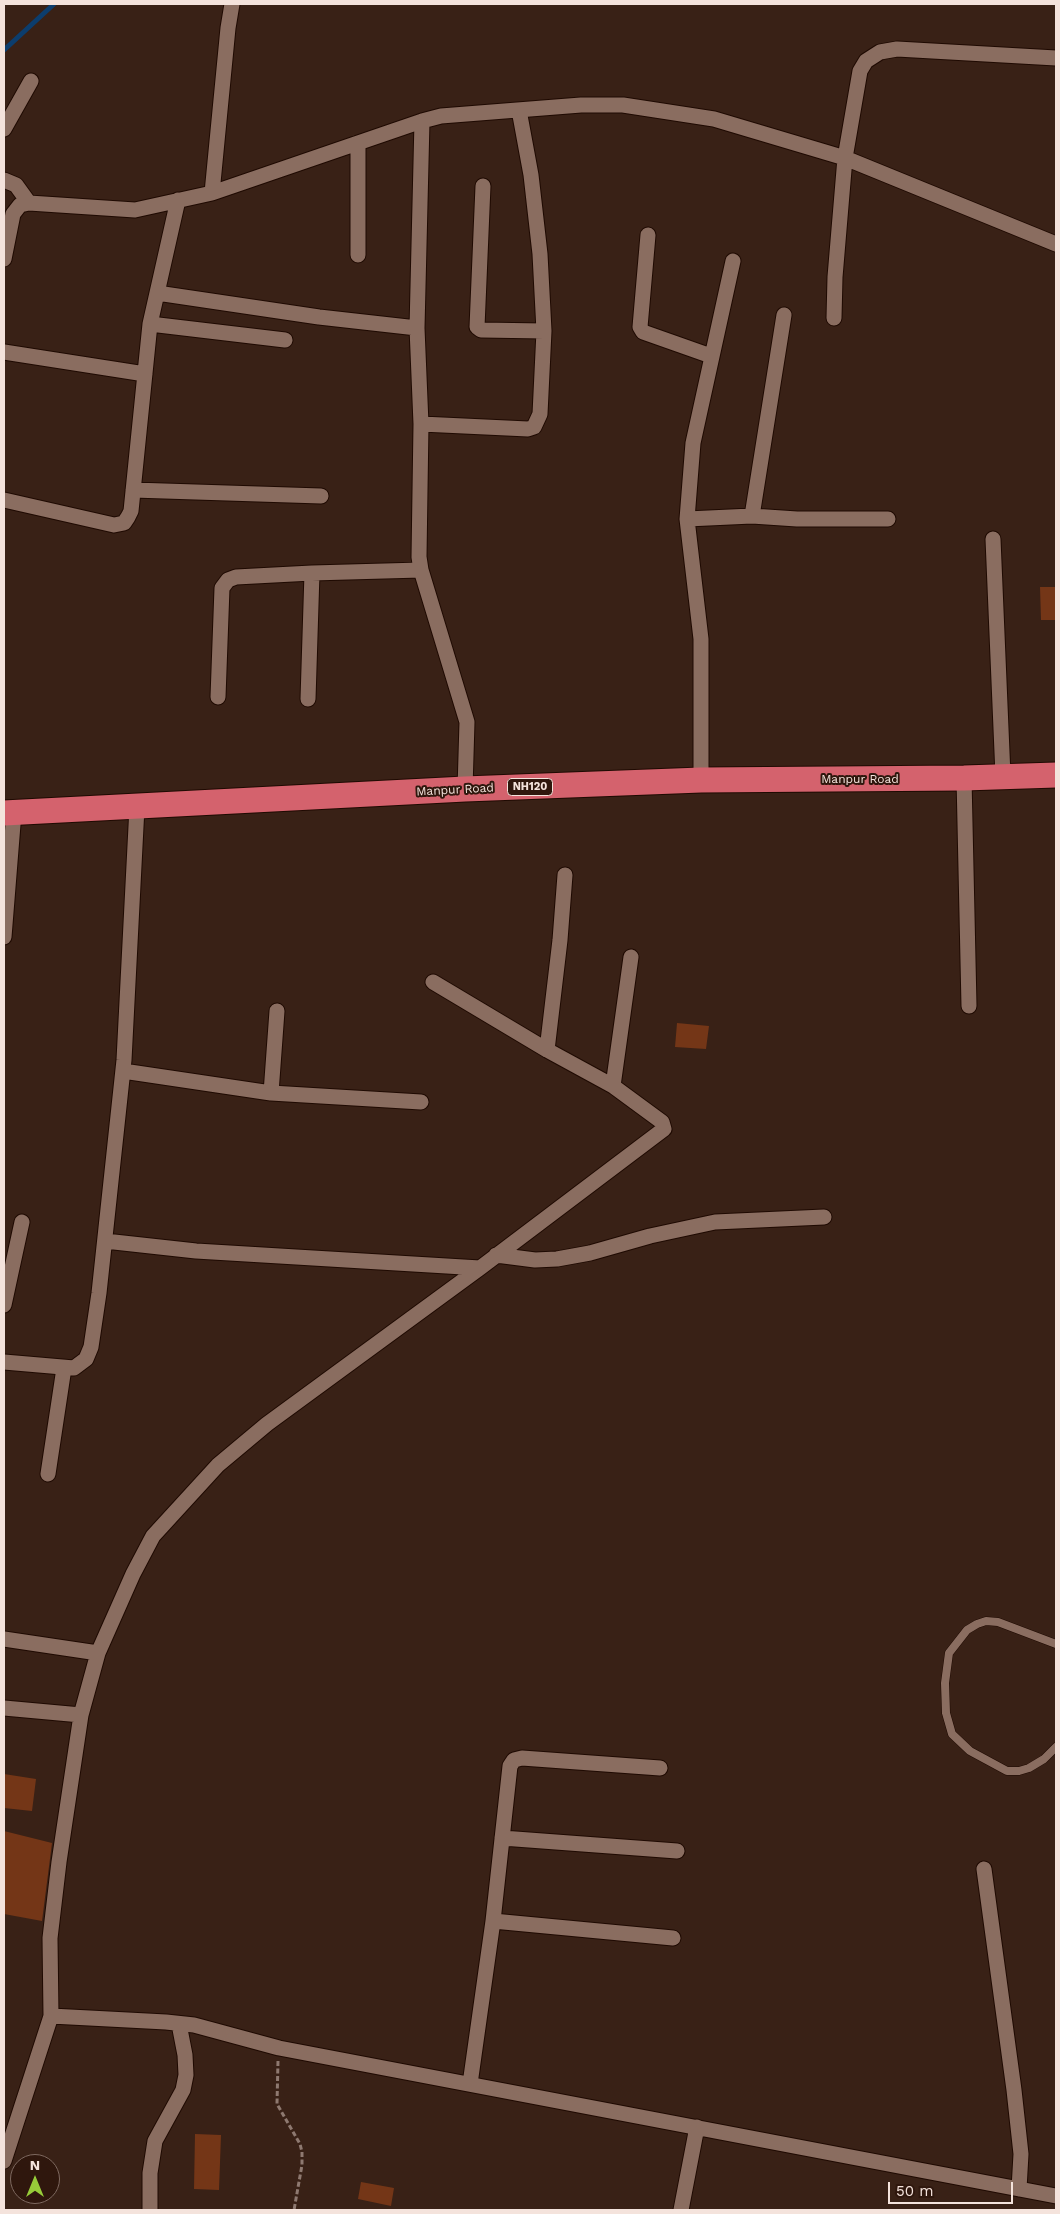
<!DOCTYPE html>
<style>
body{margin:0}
#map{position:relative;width:1060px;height:2214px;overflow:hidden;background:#392116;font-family:"Work Sans",sans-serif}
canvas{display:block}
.frame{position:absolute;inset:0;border:5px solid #f4e3dc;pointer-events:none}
.north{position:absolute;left:10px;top:2154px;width:50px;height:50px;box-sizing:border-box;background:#2f170d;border:1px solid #7e6960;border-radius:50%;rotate:0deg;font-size:14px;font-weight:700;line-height:20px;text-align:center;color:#f4e3dc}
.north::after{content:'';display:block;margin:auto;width:18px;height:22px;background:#97cc39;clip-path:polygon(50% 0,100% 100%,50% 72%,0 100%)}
.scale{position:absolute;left:888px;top:2182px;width:125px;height:22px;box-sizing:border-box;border:2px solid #f4e3dc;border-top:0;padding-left:6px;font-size:15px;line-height:18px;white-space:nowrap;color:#f4e3dc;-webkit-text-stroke:4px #2f170d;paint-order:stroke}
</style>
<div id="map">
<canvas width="1060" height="2214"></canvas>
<div class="frame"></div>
<div class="north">N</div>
<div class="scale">50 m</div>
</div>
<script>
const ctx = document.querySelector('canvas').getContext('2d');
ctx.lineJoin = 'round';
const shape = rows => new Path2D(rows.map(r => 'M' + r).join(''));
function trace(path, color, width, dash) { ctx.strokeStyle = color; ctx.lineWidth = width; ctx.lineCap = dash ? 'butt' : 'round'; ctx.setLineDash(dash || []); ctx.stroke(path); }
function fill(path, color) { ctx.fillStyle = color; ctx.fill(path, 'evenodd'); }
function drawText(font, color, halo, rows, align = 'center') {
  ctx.font = font + ' "Work Sans",sans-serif'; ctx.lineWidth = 4; ctx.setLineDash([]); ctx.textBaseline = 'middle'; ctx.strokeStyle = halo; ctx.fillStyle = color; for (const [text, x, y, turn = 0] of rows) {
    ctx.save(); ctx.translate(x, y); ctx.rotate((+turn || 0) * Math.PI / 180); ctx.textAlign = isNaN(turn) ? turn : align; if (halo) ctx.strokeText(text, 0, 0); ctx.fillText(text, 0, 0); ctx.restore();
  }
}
trace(shape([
 [4,50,54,4]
]), '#0c3d6d', 5);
fill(shape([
 [1040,587,1056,587,1056,620,1041,620],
 [677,1023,709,1026,706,1049,675,1047],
 [4,1774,36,1779,32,1811,4,1808],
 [4,1831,52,1843,42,1921,4,1914],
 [195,2134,221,2135,219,2190,194,2189],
 [361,2182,394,2188,391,2206,358,2199]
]), '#743617');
const service = shape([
 [1056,1644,998,1622,986,1621,977,1624,967,1630,949,1653,945,1683,946,1713,952,1734,970,1751,1007,1771,1019,1771,1029,1768,1044,1759,1056,1747]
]);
const minor = shape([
 [422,121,417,328,421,424,419,557,421,570,467,722,465,789],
 [4,129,31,81],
 [358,143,358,255],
 [4,180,16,185,29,203],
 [483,186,477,327,481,330,544,331],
 [212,193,228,28,232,4],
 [648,235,640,327,643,332,711,356],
 [4,259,13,214,20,205,29,203,135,210,212,193,422,121,441,116,581,105,623,105,714,119,845,158,1056,244],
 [157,293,319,317,417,328],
 [834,318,835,277,845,158,860,71,866,61,880,52,897,49,1056,58],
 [150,324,285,340],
 [4,352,145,374],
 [421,424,528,429,534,427,540,414,544,331,540,254,531,175,519,110],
 [133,490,321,496],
 [4,500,114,525,124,523,128,517,131,511,150,324,178,200],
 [752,516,784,315],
 [687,519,752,516,797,519,888,519],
 [993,539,1003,776],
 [218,697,222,588,228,580,236,577,312,573,421,570],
 [308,699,312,573],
 [964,778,969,1006],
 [701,780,701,639,687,519,693,443,733,261],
 [4,937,14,812],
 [547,1050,560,940,565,875],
 [123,1071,271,1093,421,1102],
 [613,1086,631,957],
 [271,1093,277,1011],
 [105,1241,196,1251,480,1268],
 [496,1255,535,1260,557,1259,590,1253,650,1236,715,1222,824,1217],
 [4,1305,22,1222],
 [4,1362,74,1368,86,1359,91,1347,99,1293,124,1060,137,807],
 [48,1474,64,1368],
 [4,1639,98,1653],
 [4,1708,81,1715],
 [502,1838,677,1851],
 [984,1869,1014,2090,1021,2154,1019,2189],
 [493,1921,673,1938],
 [51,2016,50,1938,59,1862,81,1715,98,1653,133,1574,153,1536,218,1465,267,1424,480,1268,664,1129,662,1122,613,1086,547,1050,433,982],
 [470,2084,493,1921,510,1766,514,1760,522,1758,660,1768],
 [4,2161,51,2016,166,2022,194,2025,279,2048,1056,2196],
 [150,2210,150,2173,155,2141,183,2090,186,2075,185,2055,179,2024],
 [681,2210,697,2127]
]);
const trunk = shape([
 [4,813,465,789,701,780,964,778,1056,775]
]);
trace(service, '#1f0a02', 9);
trace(minor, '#1f0a02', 17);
trace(trunk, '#1f0a02', 27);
trace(shape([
 [278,2061,277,2104,300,2144,302,2152,302,2165,294,2210]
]), '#8e7970', 3, [5, 2.5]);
trace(service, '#8a6d60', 8);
trace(minor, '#8a6d60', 15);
trace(trunk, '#d4626d', 25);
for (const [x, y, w] of [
 [530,787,45]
]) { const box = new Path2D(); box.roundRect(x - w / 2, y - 8.5, w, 17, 4); ctx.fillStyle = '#2f170d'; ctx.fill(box); trace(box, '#f4e3dc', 1); }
drawText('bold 11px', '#f4e3dc', null, [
 ["NH120",530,787]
]);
drawText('12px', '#f4e3dc', '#2f170d', [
 ["Manpur Road",860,779],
 ["Manpur Road",455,790,-3]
]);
</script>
